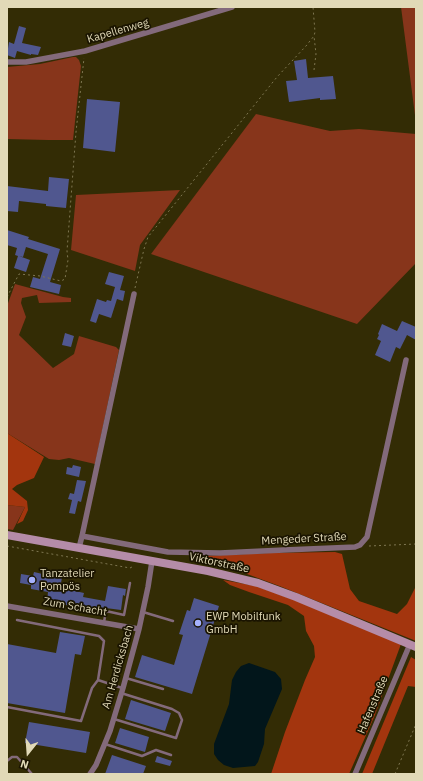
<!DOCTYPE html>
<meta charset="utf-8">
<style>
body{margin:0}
#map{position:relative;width:423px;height:781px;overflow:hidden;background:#332c05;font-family:"IBM Plex Sans",sans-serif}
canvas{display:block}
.frame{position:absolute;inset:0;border:8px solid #e1d9b7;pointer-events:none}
.north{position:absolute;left:8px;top:733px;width:40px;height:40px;-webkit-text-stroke:3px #1a1400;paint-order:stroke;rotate:197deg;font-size:11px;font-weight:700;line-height:16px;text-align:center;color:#e1d9b7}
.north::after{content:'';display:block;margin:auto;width:14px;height:18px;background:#e1d9b7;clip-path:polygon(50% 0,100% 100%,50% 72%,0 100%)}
</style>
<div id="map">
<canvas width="423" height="781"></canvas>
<div class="frame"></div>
<div class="north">N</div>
</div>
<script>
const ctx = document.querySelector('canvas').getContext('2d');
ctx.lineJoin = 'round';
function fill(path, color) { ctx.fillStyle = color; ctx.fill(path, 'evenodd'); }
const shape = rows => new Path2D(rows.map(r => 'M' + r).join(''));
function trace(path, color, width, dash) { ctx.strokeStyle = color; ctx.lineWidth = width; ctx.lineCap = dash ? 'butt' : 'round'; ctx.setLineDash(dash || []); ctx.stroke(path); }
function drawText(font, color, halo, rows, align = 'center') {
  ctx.font = font + ' "IBM Plex Sans",sans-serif'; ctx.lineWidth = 3.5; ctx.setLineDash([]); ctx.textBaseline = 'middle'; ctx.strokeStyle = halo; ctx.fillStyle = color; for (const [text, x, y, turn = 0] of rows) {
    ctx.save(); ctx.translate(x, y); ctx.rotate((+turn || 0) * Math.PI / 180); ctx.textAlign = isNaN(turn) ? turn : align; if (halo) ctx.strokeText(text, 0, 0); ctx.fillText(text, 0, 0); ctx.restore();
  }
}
fill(shape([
 [401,7,416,7,416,123],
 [73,57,76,57,79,60,81,66,73,140,48,140,7,139,7,67,40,64],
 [256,114,330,131,359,129,416,134,416,263,357,324,151,254],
 [180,190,140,245,135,271,71,250,76,195],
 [15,284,63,297,71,298,71,302,39,303,37,295,22,298,21,303,26,317,19,335,53,368,74,354,79,336,116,347,119,350,95,464,69,458,59,460,49,459,7,433,7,306],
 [7,505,25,507,13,530,7,529]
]), '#87351b');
fill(shape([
 [7,433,44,457,34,478,17,485,12,489,27,501,28,510,23,521,17,524,25,507,7,505],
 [335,552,342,554,350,589,359,601,397,614,407,604,416,586,416,641,282,587,239,571,209,564,204,556,270,553],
 [223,580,256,586,297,601,401,644,375,715,349,774,271,774,285,732,305,680,315,657,314,646,306,631,304,616,288,605,249,592,230,585],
 [411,657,416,660,416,687,408,686,372,774,362,774]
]), '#a3350e');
fill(shape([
 [249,663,275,672,281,679,282,689,265,729,264,744,258,762,255,766,233,768,224,765,218,760,214,754,214,744,229,704,232,680,236,672,241,666]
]), '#02161b');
fill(shape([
 [19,26,26,28,22,43,41,47,38,55,31,54,31,55,17,51,15,58,7,55,9,42,14,44],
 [306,59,308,78,333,76,336,99,320,100,320,98,289,102,286,81,297,80,294,61],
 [87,99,120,102,115,152,83,148],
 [49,177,69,179,66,208,46,206,46,204,19,201,18,212,7,211,7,186,48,191],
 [7,230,29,237,28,239,60,249,50,282,61,285,59,294,30,287,33,277,40,279,48,254,26,247,23,257,19,256,30,260,26,272,14,268,18,256,15,255,17,248,7,245],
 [109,272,124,276,120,290,125,291,123,301,117,299,111,318,99,314,96,323,90,321,97,299,106,302,107,300,111,301,115,287,105,284],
 [402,321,416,327,416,340,407,335,400,349,396,347,390,362,375,355,381,341,377,339,379,335,378,334,382,324,397,331],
 [65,333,74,336,71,347,62,345],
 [73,465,81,467,79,477,66,474,67,467,72,468],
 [77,480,86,481,81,502,78,501,75,514,69,513,72,500,68,499,70,493,74,494],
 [52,570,63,572,61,583,72,584,71,590,84,593,83,597,105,601,108,586,126,589,125,596,123,595,121,610,98,607,98,610,47,602,48,592,31,589,31,585,20,583,21,574,33,576,34,572,51,576],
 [194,598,219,606,192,694,135,677,142,655,174,665,183,635,179,634,187,610,190,611],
 [60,632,85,636,81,655,75,654,65,713,7,703,7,644,56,653],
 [131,700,171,713,165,731,125,719],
 [29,722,90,732,86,753,25,743],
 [120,728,149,737,145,752,115,743],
 [112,755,146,766,143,774,105,774],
 [157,756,172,761,170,766,155,762]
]), '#50578f');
trace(shape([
 [314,70,316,54,314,36],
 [135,288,144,249,148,237,277,77,306,46,314,36,315,32,313,7],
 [7,297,19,274,40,276,61,281,65,279,68,260,67,251,76,132,84,58],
 [7,546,130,568,134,566],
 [369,546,416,544],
 [395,774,416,724]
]), '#7f7752', 1, [2, 3]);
trace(shape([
 [143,612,173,621],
 [17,620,99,636,104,641,98,680,122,688],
 [104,622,106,611,124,615,130,583],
 [126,678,163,689],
 [7,707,81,721,92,688,98,680],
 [114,719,176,738,182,720,179,713,172,709,121,693],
 [105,744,142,756,156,750,171,755],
 [7,761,12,757,17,757,32,774]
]), '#836a7b', 2.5);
trace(shape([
 [7,62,26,62,85,51,232,7],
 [82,536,134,294],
 [79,548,82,536,168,552,220,553,284,550,355,547,360,545,367,537,406,360],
 [7,606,139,629],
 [90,774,96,765,110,731,123,688,139,629,148,587,152,561],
 [355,774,410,644]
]), '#836a7b', 5.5);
trace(shape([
 [7,535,208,571,258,583,296,597,416,647]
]), '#b58ca8', 8);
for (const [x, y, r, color] of [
 [32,580,4,"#a6b1fc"],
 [198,623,4,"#a6b1fc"]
]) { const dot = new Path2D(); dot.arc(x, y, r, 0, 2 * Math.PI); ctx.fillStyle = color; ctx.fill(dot); trace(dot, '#1a1400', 1.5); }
drawText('11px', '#e1d9b7', '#1a1400', [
 ["Kapellenweg",118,31,-16],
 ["Mengeder Straße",304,539,-3],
 ["Viktorstraße",219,563,12],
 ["Zum Schacht",75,607,10],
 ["Am Herdicksbach",118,667,-74],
 ["Hafenstraße",373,705,-67]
]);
drawText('11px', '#e1d9b7', '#1a1400', [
 ["Tanzatelier",40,574],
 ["Pompös",40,587],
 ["EWP Mobilfunk",206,617],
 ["GmbH",206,630]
], 'left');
</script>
